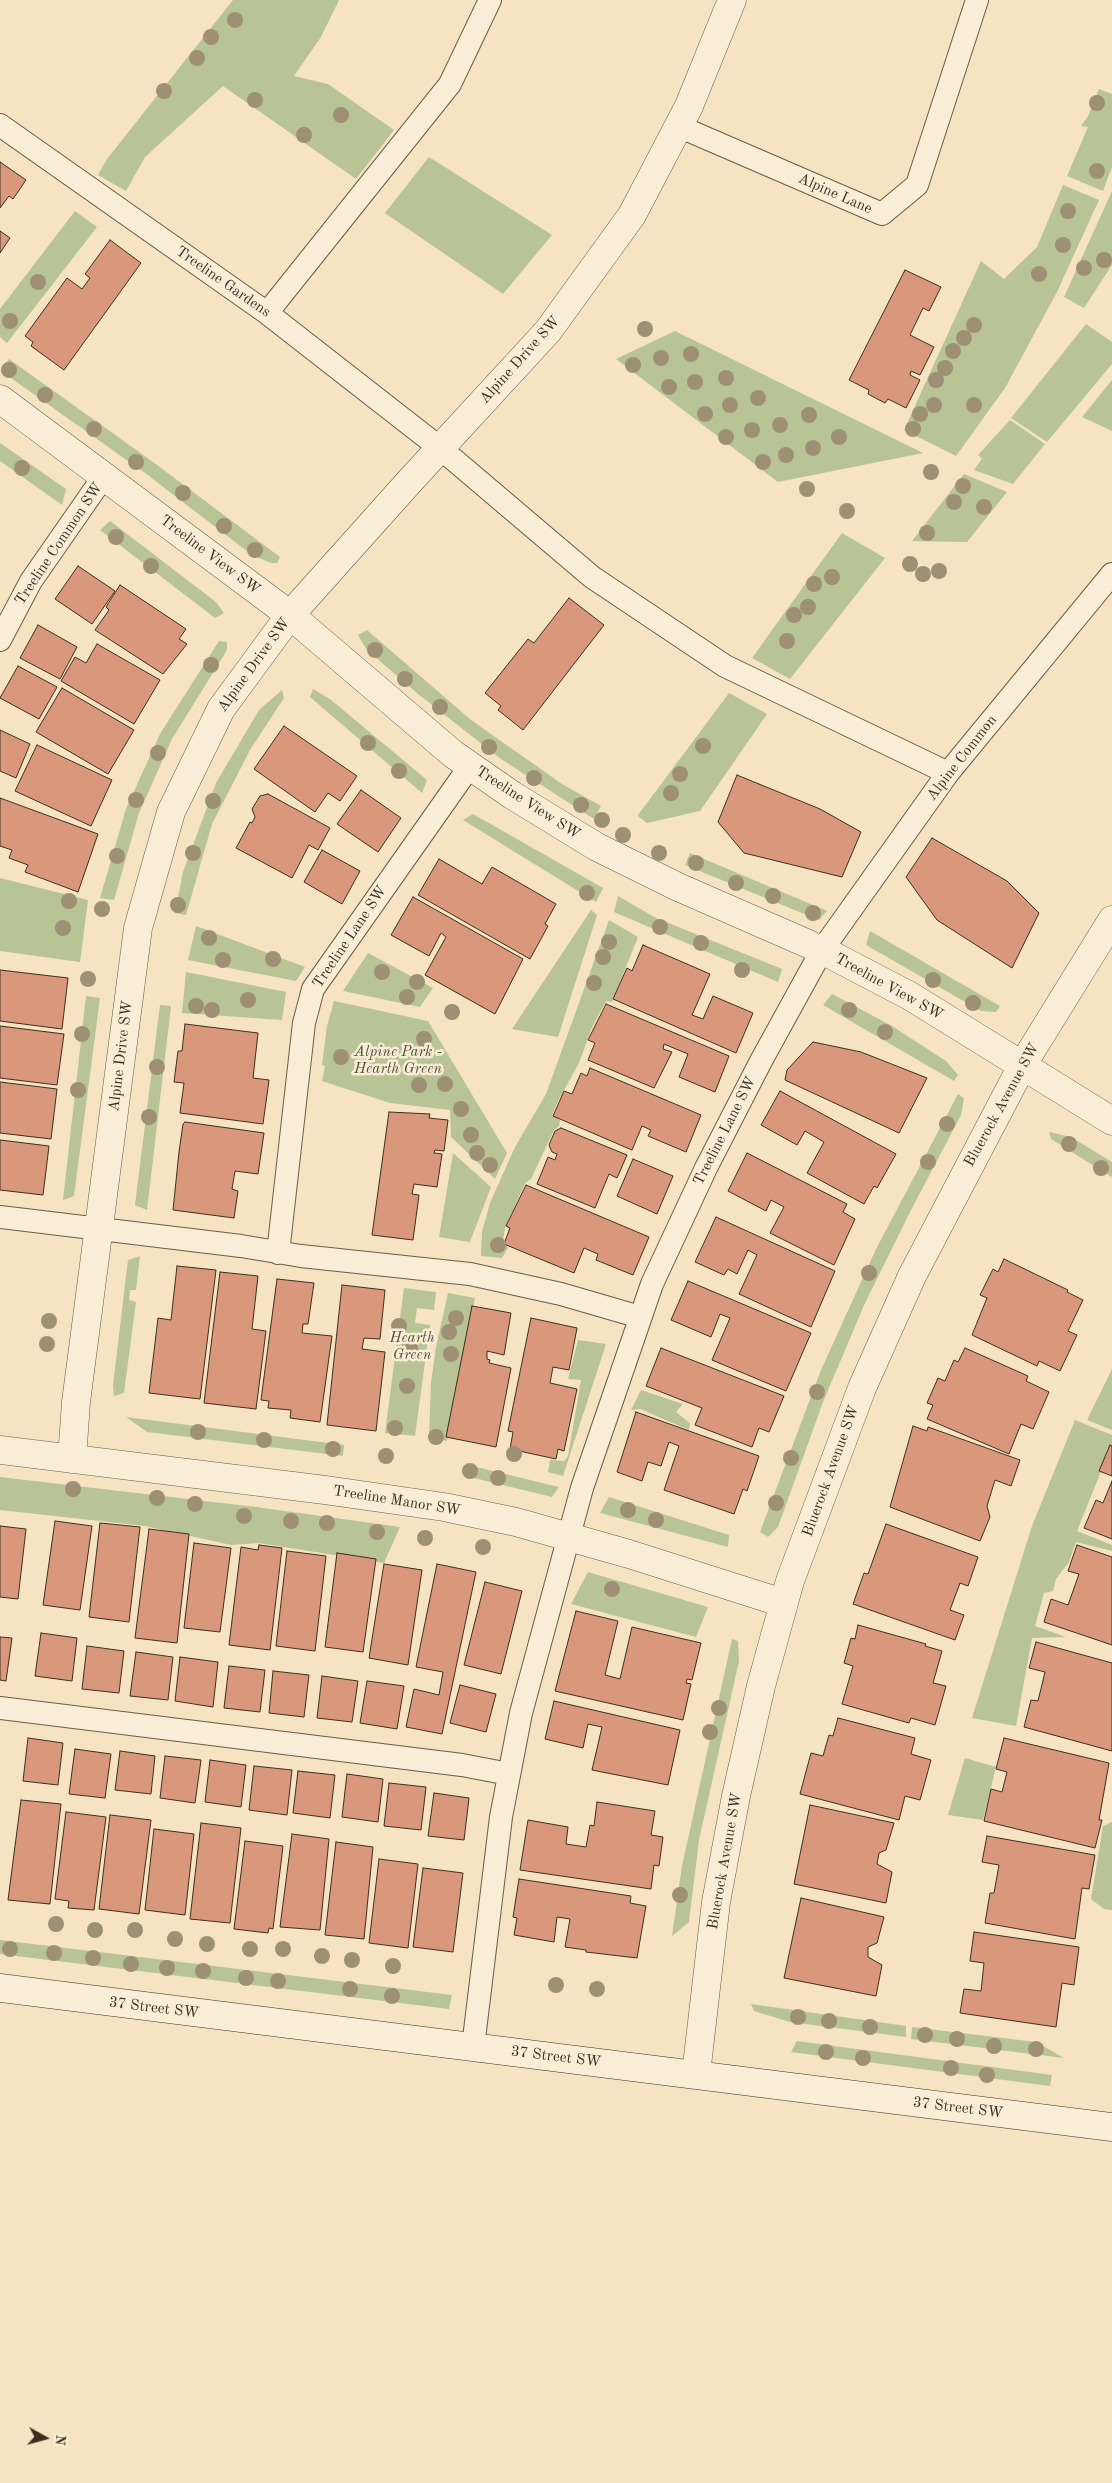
<!DOCTYPE html>
<style>
body{margin:0}
#map{position:relative;width:1112px;height:2483px;overflow:hidden;background:#f5e3c1;font-family:"Old Standard TT",serif}
canvas{display:block}
.north{position:absolute;left:20px;top:2413px;width:50px;height:50px;-webkit-text-stroke:4px #f8edd7;paint-order:stroke;rotate:97deg;font-size:14px;font-weight:700;line-height:20px;text-align:center;color:#3e2e20}
.north::after{content:'';display:block;margin:auto;width:18px;height:22px;background:#3e2e20;clip-path:polygon(50% 0,100% 100%,50% 72%,0 100%)}
</style>
<div id="map">
<canvas width="1112" height="2483"></canvas>
<div class="north">N</div>
</div>
<script>
const ctx = document.querySelector('canvas').getContext('2d');
ctx.lineJoin = 'round';
function fill(path, color) { ctx.fillStyle = color; ctx.fill(path, 'evenodd'); }
const shape = rows => new Path2D(rows.map(r => 'M' + r).join(''));
function trace(path, color, width, dash) { ctx.strokeStyle = color; ctx.lineWidth = width; ctx.lineCap = dash ? 'butt' : 'round'; ctx.setLineDash(dash || []); ctx.stroke(path); }
function drawText(font, color, halo, rows, align = 'center') {
  ctx.font = font + ' "Old Standard TT",serif'; ctx.lineWidth = 5; ctx.setLineDash([]); ctx.textBaseline = 'middle'; ctx.strokeStyle = halo; ctx.fillStyle = color; for (const [text, x, y, turn = 0] of rows) {
    ctx.save(); ctx.translate(x, y); ctx.rotate((+turn || 0) * Math.PI / 180); ctx.textAlign = isNaN(turn) ? turn : align; if (halo) ctx.strokeText(text, 0, 0); ctx.fillText(text, 0, 0); ctx.restore();
  }
}
fill(shape([
 [233,0,339,0,321,37,294,76,328,84,394,130,356,179,223,86,145,157,126,191,98,175,107,159],
 [1099,89,1112,94,1112,167,1103,191,1067,176,1088,127,1081,126,1088,116],
 [429,157,552,235,503,294,385,213],
 [1063,185,1099,200,1057,292,1005,388,956,456,904,430,981,261,1004,279,1037,247],
 [1112,191,1112,265,1084,308,1064,297],
 [75,211,97,227,7,343,0,337,0,309],
 [1086,324,1112,342,1112,364,1047,442,1011,418],
 [675,331,923,453,778,482,616,359],
 [9,359,153,462,280,557,277,563,271,563,252,555,145,473,1,371],
 [1112,380,1112,431,1082,417],
 [1010,420,1045,444,1013,484,974,470,982,459,978,455],
 [0,443,66,489,62,505,0,461],
 [964,474,1007,492,967,542,912,541],
 [110,521,216,602,224,613,215,618,100,530],
 [842,533,885,558,790,679,752,658],
 [367,630,471,720,562,784,601,806,594,819,501,759,418,694,367,650,358,635],
 [219,641,227,642,227,650,172,739,139,813,114,900,100,898,126,809,160,734],
 [313,689,330,699,427,780,422,793,310,697],
 [282,690,284,698,250,750,212,824,186,915,175,913,183,872,216,783,259,710],
 [729,693,767,714,700,811,647,823,639,817,638,815],
 [473,814,603,888,596,902,463,820],
 [690,853,827,911,819,920,685,865],
 [0,878,88,900,80,962,0,951],
 [618,896,656,918,782,969,778,982,614,912],
 [591,910,597,915,558,1037,512,1029],
 [609,920,638,937,612,1002,606,1001,592,1027,579,1063,558,1101,552,1115,560,1120,559,1126,554,1130,531,1179,525,1183,505,1228,503,1241,508,1248,502,1258,481,1256,482,1232,490,1203,515,1147,546,1094],
 [196,926,305,967,296,981,188,960],
 [870,931,1000,1006,996,1012,981,1011,866,945],
 [368,953,433,988,420,1007,343,991],
 [186,972,286,992,282,1020,182,1013],
 [832,994,892,1026,946,1061,958,1075,954,1081,823,1005],
 [86,996,100,998,74,1196,63,1200],
 [334,1001,428,1021,507,1153,495,1179,451,1137,450,1110,390,1103,322,1081,325,1066,322,1065,327,1026],
 [160,1005,171,1006,147,1210,135,1205],
 [958,1094,964,1098,961,1115,910,1212,865,1303,823,1402,778,1527,768,1537,760,1532,821,1370,876,1249],
 [1049,1132,1071,1137,1112,1162,1112,1177,1051,1139],
 [453,1153,491,1187,470,1242,439,1237],
 [140,1256,136,1290,130,1290,129,1300,136,1302,124,1393,114,1396,113,1385,128,1260],
 [404,1288,436,1292,434,1310,417,1308,415,1323,430,1325,415,1436,385,1433],
 [448,1293,475,1298,447,1441,429,1436,431,1383,436,1347],
 [578,1340,606,1344,563,1476,548,1472,550,1460,564,1461,568,1456,581,1380,568,1379],
 [1112,1369,1112,1430,1087,1420],
 [641,1390,683,1404,676,1412,690,1423,689,1430,640,1409,631,1410],
 [126,1417,344,1445,343,1456,147,1432],
 [1075,1420,1112,1435,1112,1444,1077,1531,1112,1545,1112,1551,1076,1542,1069,1562,1056,1579,1053,1591,1044,1593,1035,1626,1066,1637,1032,1638,1016,1726,972,1718,1032,1526],
 [468,1465,559,1487,552,1497,466,1476],
 [0,1477,256,1507,400,1527,384,1563,259,1543,231,1545,145,1526,0,1510],
 [609,1497,729,1535,728,1547,600,1513],
 [588,1572,708,1607,696,1637,571,1604],
 [732,1639,738,1641,739,1661,699,1840,689,1922,672,1936,682,1866],
 [965,1758,996,1767,983,1820,948,1815],
 [1112,1822,1112,1910,1104,1909,1091,1899,1103,1826],
 [0,1940,452,1995,449,2009,0,1954],
 [751,2004,906,2026,906,2037,790,2022,754,2011],
 [912,2027,1036,2042,1064,2058,911,2039],
 [797,2041,1052,2075,1050,2086,791,2052]
]), '#b8c495');
const building = shape([
 [0,162,26,180,13,199,9,196,0,208,0,162],
 [0,231,10,238,0,253,0,231],
 [110,240,141,263,64,370,31,346,33,342,25,336,67,278,82,289,90,278,85,274,110,240],
 [905,270,941,287,929,311,923,308,910,335,934,347,920,375,911,371,910,375,920,380,906,408,888,399,885,403,868,394,869,390,849,380,905,270],
 [78,566,115,591,92,624,55,599,78,566],
 [120,585,186,629,179,639,187,644,163,674,95,630,109,610,106,607,120,585],
 [569,598,604,625,523,730,498,710,501,706,485,693,528,639,534,643,569,598],
 [38,625,77,647,60,679,20,658,38,625],
 [97,644,160,680,134,724,61,681,75,657,86,663,97,644],
 [18,666,57,687,39,719,0,698,18,666],
 [62,688,134,730,108,774,36,732,62,688],
 [284,726,357,776,340,801,328,793,315,812,254,769,284,726],
 [0,730,30,744,16,778,0,771,0,730],
 [37,745,112,780,91,826,15,791,37,745],
 [737,775,820,809,861,832,842,877,744,853,718,822,737,775],
 [361,790,401,818,378,852,337,824,361,790],
 [268,794,330,828,318,850,309,845,292,878,236,848,250,822,252,823,255,817,252,809,260,796,268,794],
 [0,798,98,834,78,892,25,872,28,865,9,858,12,850,0,846,0,798],
 [932,838,1007,881,1039,913,1012,968,937,920,906,877,932,838],
 [322,850,360,871,342,904,304,882,322,850],
 [439,859,482,884,492,867,556,904,545,924,548,926,530,959,418,895,439,859],
 [413,897,523,959,495,1014,425,975,446,937,441,933,429,956,391,935,413,897],
 [643,945,710,974,692,1015,703,1019,713,996,753,1013,736,1053,613,999,627,968,632,971,643,945],
 [0,970,68,978,62,1029,0,1021,0,970],
 [606,1004,729,1056,715,1092,679,1077,688,1054,664,1044,663,1049,672,1052,654,1088,588,1060,595,1043,588,1040,606,1004],
 [185,1024,258,1033,253,1078,269,1080,263,1124,180,1113,184,1083,174,1082,178,1051,182,1051,185,1024],
 [0,1026,64,1034,57,1085,0,1078,0,1026],
 [813,1042,861,1052,927,1078,899,1133,785,1080,787,1070,813,1042],
 [590,1068,701,1115,686,1152,648,1136,651,1130,642,1126,632,1150,553,1116,564,1091,572,1094,581,1073,587,1076,590,1068],
 [0,1082,57,1089,51,1139,0,1133,0,1082],
 [780,1091,896,1154,877,1188,874,1186,864,1204,807,1173,824,1142,805,1131,797,1145,761,1125,780,1091],
 [389,1112,430,1114,429,1118,448,1120,444,1151,435,1150,434,1153,442,1154,437,1187,414,1184,412,1194,419,1195,413,1240,372,1235,389,1112],
 [185,1122,264,1133,258,1174,235,1171,232,1189,238,1191,234,1218,173,1210,179,1152,183,1124,185,1122],
 [561,1128,627,1155,617,1178,609,1174,595,1208,537,1184,548,1157,555,1160,557,1154,552,1152,549,1145,555,1131,561,1128],
 [0,1140,49,1146,43,1195,0,1190,0,1140],
 [747,1153,847,1204,843,1212,855,1219,834,1265,770,1233,784,1207,771,1200,766,1211,728,1191,747,1153],
 [633,1159,673,1176,657,1214,617,1196,633,1159],
 [526,1185,649,1237,633,1275,596,1260,598,1254,584,1248,574,1273,504,1244,510,1228,506,1226,526,1185],
 [716,1217,835,1271,811,1327,739,1294,757,1255,748,1250,737,1274,728,1269,724,1275,695,1262,716,1217],
 [1004,1259,1068,1290,1067,1292,1083,1300,1068,1331,1077,1335,1060,1371,1039,1361,1037,1366,972,1335,987,1298,980,1295,993,1269,998,1272,1004,1259],
 [177,1266,216,1270,200,1399,149,1393,158,1318,171,1320,177,1266],
 [220,1272,258,1276,252,1329,266,1331,256,1409,204,1403,220,1272],
 [277,1279,314,1283,308,1324,303,1324,302,1333,332,1336,320,1422,290,1418,291,1410,268,1408,269,1401,261,1400,277,1279],
 [688,1281,811,1333,786,1391,712,1360,730,1318,720,1314,711,1337,671,1320,688,1281],
 [342,1285,385,1290,380,1339,364,1338,362,1349,385,1352,376,1431,327,1425,342,1285],
 [472,1306,511,1313,504,1355,487,1351,487,1359,490,1360,489,1363,511,1368,496,1447,446,1437,472,1306],
 [531,1318,577,1328,569,1370,553,1367,550,1383,577,1389,564,1451,558,1449,556,1459,510,1449,513,1432,508,1431,531,1318],
 [661,1348,784,1396,769,1432,759,1428,752,1447,695,1425,702,1408,646,1386,661,1348],
 [965,1348,1028,1376,1026,1381,1049,1392,1033,1429,1021,1424,1009,1454,927,1419,933,1405,927,1403,938,1378,945,1381,954,1360,958,1362,965,1348],
 [636,1412,759,1456,747,1491,743,1489,734,1514,664,1490,679,1446,669,1442,661,1466,648,1462,642,1481,617,1472,636,1412],
 [913,1426,927,1431,928,1427,1020,1460,1011,1486,995,1480,987,1506,990,1517,980,1541,890,1507,913,1426],
 [1110,1445,1112,1446,1112,1476,1099,1471,1110,1445],
 [1112,1481,1112,1539,1084,1528,1096,1500,1103,1503,1112,1481],
 [55,1521,92,1526,80,1610,43,1605,55,1521],
 [100,1523,140,1527,129,1622,89,1617,100,1523],
 [886,1524,978,1557,968,1586,960,1583,950,1610,964,1615,955,1640,853,1604,864,1573,868,1574,886,1524],
 [0,1526,26,1529,18,1599,0,1597,0,1526],
 [149,1529,189,1534,177,1643,135,1638,149,1529],
 [194,1543,231,1548,220,1632,184,1628,194,1543],
 [259,1545,282,1548,270,1650,229,1645,241,1547,258,1550,259,1545],
 [1077,1545,1112,1557,1112,1645,1044,1622,1051,1599,1068,1605,1079,1574,1068,1571,1077,1545],
 [287,1551,326,1556,315,1651,276,1646,287,1551],
 [337,1553,376,1559,363,1652,325,1647,337,1553],
 [384,1564,422,1570,408,1665,369,1658,384,1564],
 [437,1564,476,1572,442,1734,406,1727,414,1689,439,1695,443,1672,416,1667,437,1564],
 [485,1582,522,1591,501,1674,464,1665,485,1582],
 [576,1611,618,1621,605,1675,620,1679,632,1627,701,1643,692,1680,687,1679,686,1683,691,1684,683,1720,555,1691,576,1611],
 [858,1625,926,1644,925,1646,942,1651,933,1683,946,1686,935,1725,911,1718,909,1723,842,1704,853,1666,844,1663,851,1638,855,1639,858,1625],
 [41,1633,77,1638,72,1681,35,1676,41,1633],
 [0,1637,12,1638,6,1681,0,1680,0,1637],
 [1036,1642,1112,1663,1112,1751,1024,1727,1031,1700,1038,1701,1045,1672,1029,1668,1036,1642],
 [87,1646,124,1651,119,1693,82,1689,87,1646],
 [136,1652,173,1657,168,1700,130,1696,136,1652],
 [180,1657,218,1662,213,1707,175,1701,180,1657],
 [229,1666,265,1670,260,1712,224,1708,229,1666],
 [273,1671,309,1675,304,1717,269,1713,273,1671],
 [322,1676,358,1681,352,1722,317,1718,322,1676],
 [367,1681,404,1686,397,1729,360,1723,367,1681],
 [460,1685,496,1694,486,1732,450,1723,460,1685],
 [554,1701,680,1730,668,1785,592,1770,602,1727,588,1724,583,1748,545,1739,554,1701],
 [838,1718,915,1738,911,1754,931,1760,920,1800,905,1796,899,1820,800,1794,811,1753,823,1756,829,1735,833,1736,838,1718],
 [28,1738,63,1743,58,1785,23,1781,28,1738],
 [1004,1738,1109,1763,1099,1820,1102,1820,1095,1848,984,1821,991,1789,1002,1792,1007,1772,996,1769,1004,1738],
 [75,1749,111,1754,105,1798,69,1794,75,1749],
 [120,1751,155,1756,151,1794,115,1790,120,1751],
 [165,1756,201,1760,195,1803,160,1798,165,1756],
 [210,1760,246,1765,241,1807,205,1802,210,1760],
 [254,1766,292,1770,287,1815,249,1810,254,1766],
 [298,1771,335,1775,330,1818,293,1813,298,1771],
 [347,1774,383,1779,378,1822,342,1817,347,1774],
 [389,1783,426,1787,421,1830,384,1826,389,1783],
 [434,1793,469,1798,464,1840,428,1836,434,1793],
 [21,1800,61,1804,50,1904,8,1900,21,1800],
 [597,1802,655,1811,651,1835,663,1837,659,1866,654,1865,651,1889,520,1870,528,1820,568,1827,566,1844,586,1847,590,1825,594,1826,597,1802],
 [810,1805,894,1823,886,1850,879,1853,877,1864,892,1872,886,1903,794,1884,810,1805],
 [66,1812,106,1817,94,1910,68,1908,69,1901,55,1899,66,1812],
 [110,1815,151,1820,139,1914,99,1909,110,1815],
 [201,1823,241,1828,230,1923,190,1919,201,1823],
 [154,1829,194,1834,185,1915,145,1910,154,1829],
 [292,1834,329,1839,320,1930,280,1927,292,1834],
 [987,1836,1095,1855,1089,1889,1082,1888,1075,1939,985,1923,990,1893,994,1893,999,1865,982,1862,987,1836],
 [245,1841,283,1846,273,1929,269,1928,268,1933,234,1929,245,1841],
 [336,1842,373,1847,364,1939,325,1935,336,1842],
 [379,1859,418,1864,408,1948,369,1943,379,1859],
 [423,1868,463,1873,453,1952,413,1947,423,1868],
 [519,1879,631,1896,630,1903,646,1906,637,1958,586,1952,586,1950,565,1947,570,1919,557,1917,554,1942,514,1935,517,1918,513,1917,519,1879],
 [801,1898,884,1917,877,1943,868,1947,868,1957,882,1965,876,1996,784,1978,801,1898],
 [974,1932,1079,1947,1074,1985,1062,1983,1056,2027,960,2013,964,1989,981,1991,984,1963,970,1961,974,1932]
]);
fill(building, '#d9987b');
trace(building, '#3e2e20', 1);
const lane = shape([
 [0,125,267,313,440,448,592,577,725,666,948,773],
 [678,126,882,214,917,185,977,0],
 [267,313,450,84,490,0],
 [0,640,31,581,104,476],
 [0,1217,241,1246,301,1256,470,1274,561,1294,640,1317],
 [278,1253,304,1023,313,989,470,766],
 [0,1708,462,1765,509,1774],
 [473,2047,501,1817,521,1713,582,1488,652,1284,706,1168,761,1061,822,950,948,773,1112,574]
]);
const street = shape([
 [0,399,290,615,453,754,512,795,597,847,678,887,822,950,910,996,1112,1121],
 [0,1450,325,1490,444,1507,516,1522,629,1554,783,1603],
 [72,1459,76,1402,138,928,171,812,221,709,290,615,409,482,548,331,632,215,689,106,732,0],
 [696,2074,716,1902,736,1796,761,1686,790,1581,862,1388,912,1276,1023,1064,1112,920]
]);
const secondary = shape([
 [0,1988,1112,2127]
]);
trace(lane, '#6c5b48', 24);
trace(street, '#6c5b48', 29);
trace(secondary, '#3e2e20', 29);
trace(lane, '#f8edd7', 22);
trace(street, '#f8edd7', 28);
trace(secondary, '#f8edd7', 28);
ctx.fillStyle = '#9e9075';
for (const [x, y] of [
 [235,20],
 [211,37],
 [197,58],
 [164,91],
 [255,100],
 [1097,103],
 [341,115],
 [304,135],
 [1097,171],
 [1068,211],
 [1063,245],
 [1104,260],
 [1084,268],
 [1039,274],
 [38,282],
 [10,321],
 [974,325],
 [645,329],
 [964,338],
 [953,351],
 [691,354],
 [661,358],
 [633,365],
 [945,368],
 [9,370],
 [726,378],
 [936,380],
 [695,382],
 [669,387],
 [45,395],
 [758,398],
 [730,405],
 [934,405],
 [974,405],
 [705,414],
 [920,414],
 [809,415],
 [780,425],
 [94,429],
 [913,429],
 [752,430],
 [726,437],
 [839,437],
 [813,448],
 [786,455],
 [136,462],
 [763,462],
 [22,468],
 [931,472],
 [963,486],
 [807,489],
 [183,493],
 [954,502],
 [984,507],
 [847,511],
 [224,526],
 [927,533],
 [116,537],
 [255,550],
 [910,564],
 [151,566],
 [939,571],
 [923,574],
 [832,577],
 [814,584],
 [808,607],
 [794,615],
 [787,641],
 [375,650],
 [211,665],
 [405,679],
 [440,707],
 [368,743],
 [703,746],
 [489,747],
 [158,753],
 [399,771],
 [680,774],
 [534,778],
 [671,793],
 [136,800],
 [213,801],
 [581,805],
 [602,820],
 [623,835],
 [193,853],
 [659,853],
 [117,856],
 [696,863],
 [736,883],
 [587,893],
 [773,896],
 [69,901],
 [178,905],
 [102,909],
 [813,913],
 [660,927],
 [63,928],
 [209,938],
 [609,942],
 [701,943],
 [603,957],
 [273,959],
 [223,960],
 [742,970],
 [382,972],
 [88,979],
 [933,980],
 [417,982],
 [594,983],
 [407,997],
 [248,1000],
 [973,1003],
 [196,1006],
 [212,1010],
 [849,1010],
 [452,1012],
 [885,1032],
 [82,1034],
 [424,1039],
 [341,1057],
 [157,1067],
 [445,1084],
 [419,1085],
 [78,1090],
 [461,1109],
 [149,1117],
 [947,1124],
 [471,1135],
 [1069,1144],
 [477,1153],
 [928,1162],
 [490,1165],
 [1101,1168],
 [498,1245],
 [869,1273],
 [456,1318],
 [49,1321],
 [399,1326],
 [449,1332],
 [47,1344],
 [410,1348],
 [451,1354],
 [407,1386],
 [817,1392],
 [395,1428],
 [198,1432],
 [436,1437],
 [264,1440],
 [333,1449],
 [514,1454],
 [386,1456],
 [791,1458],
 [470,1471],
 [498,1478],
 [73,1489],
 [157,1498],
 [776,1503],
 [195,1504],
 [628,1510],
 [244,1516],
 [656,1520],
 [291,1521],
 [327,1523],
 [377,1532],
 [425,1538],
 [483,1547],
 [612,1589],
 [719,1708],
 [710,1732],
 [680,1895],
 [56,1924],
 [95,1930],
 [135,1930],
 [175,1939],
 [207,1944],
 [10,1949],
 [250,1949],
 [283,1949],
 [54,1953],
 [322,1956],
 [93,1958],
 [352,1960],
 [131,1964],
 [393,1966],
 [167,1968],
 [203,1971],
 [246,1978],
 [278,1981],
 [556,1985],
 [350,1989],
 [597,1989],
 [392,1996],
 [798,2017],
 [829,2021],
 [870,2027],
 [925,2035],
 [957,2039],
 [994,2046],
 [1036,2049],
 [826,2052],
 [863,2058],
 [951,2068],
 [987,2075]
]) { ctx.beginPath(); ctx.arc(x, y, 8, 0, 2 * Math.PI); ctx.fill(); }
drawText('15px', '#3e2e20', '#f8edd7', [
 ["Alpine Lane",835,194,24],
 ["Treeline Gardens",223,282,35],
 ["Alpine Drive SW",520,360,-48],
 ["Treeline Common SW",59,544,-56],
 ["Treeline View SW",210,555,37],
 ["Alpine Drive SW",254,665,-54],
 ["Alpine Common",962,758,-52],
 ["Treeline View SW",528,803,33],
 ["Treeline Lane SW",350,937,-56],
 ["Treeline View SW",889,987,29],
 ["Alpine Drive SW",121,1056,-83],
 ["Bluerock Avenue SW",1002,1105,-61],
 ["Treeline Lane SW",725,1131,-63],
 ["Bluerock Avenue SW",831,1471,-70],
 ["Treeline Manor SW",397,1501,9],
 ["Bluerock Avenue SW",725,1861,-80],
 ["37 Street SW",154,2008,7],
 ["37 Street SW",556,2057,7],
 ["37 Street SW",958,2108,7]
]);
drawText('italic 15px', '#564c37', '#f8edd7', [
 ["Alpine Park -",398,1052],
 ["Hearth Green",398,1069],
 ["Hearth",412,1338],
 ["Green",412,1355]
]);
</script>
